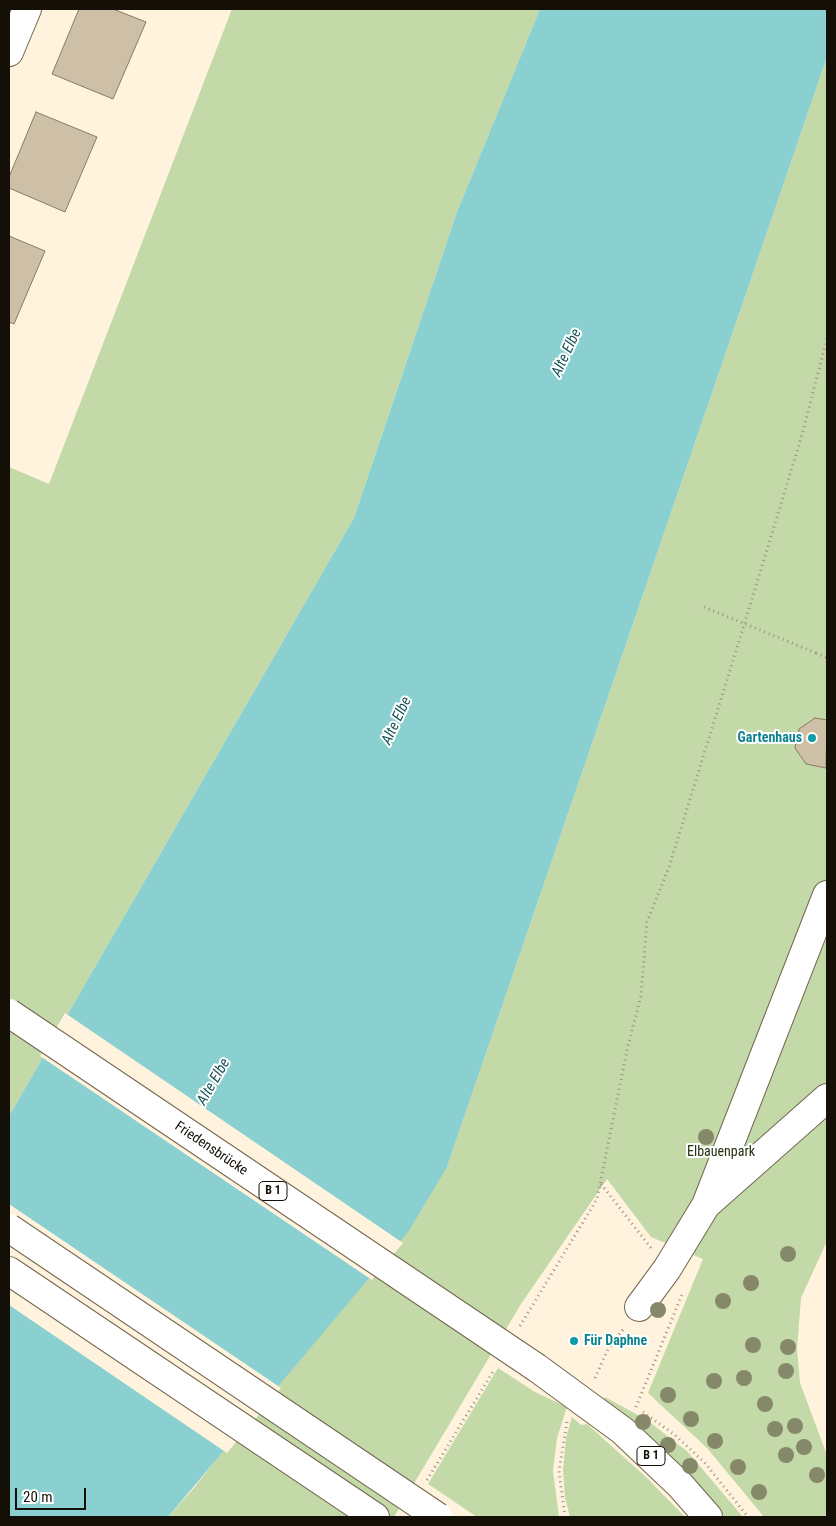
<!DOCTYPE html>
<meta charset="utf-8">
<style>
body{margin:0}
#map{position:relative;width:836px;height:1526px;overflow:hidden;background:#fff3de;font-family:"Roboto Condensed",sans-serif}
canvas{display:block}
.frame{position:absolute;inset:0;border:10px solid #151007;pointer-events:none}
.scale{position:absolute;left:15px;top:1488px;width:71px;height:22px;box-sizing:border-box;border:2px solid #151007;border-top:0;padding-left:6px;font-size:15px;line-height:18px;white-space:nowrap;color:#151007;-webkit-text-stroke:4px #fff;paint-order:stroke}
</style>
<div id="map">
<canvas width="836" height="1526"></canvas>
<div class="frame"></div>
<div class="scale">20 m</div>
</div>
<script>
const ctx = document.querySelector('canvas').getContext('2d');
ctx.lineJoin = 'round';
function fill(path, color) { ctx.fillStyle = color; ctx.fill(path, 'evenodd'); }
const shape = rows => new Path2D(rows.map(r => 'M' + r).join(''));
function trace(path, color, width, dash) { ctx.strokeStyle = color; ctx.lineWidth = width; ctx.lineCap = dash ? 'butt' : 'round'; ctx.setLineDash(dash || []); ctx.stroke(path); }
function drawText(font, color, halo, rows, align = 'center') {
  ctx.font = font + ' "Roboto Condensed",sans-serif'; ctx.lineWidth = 4; ctx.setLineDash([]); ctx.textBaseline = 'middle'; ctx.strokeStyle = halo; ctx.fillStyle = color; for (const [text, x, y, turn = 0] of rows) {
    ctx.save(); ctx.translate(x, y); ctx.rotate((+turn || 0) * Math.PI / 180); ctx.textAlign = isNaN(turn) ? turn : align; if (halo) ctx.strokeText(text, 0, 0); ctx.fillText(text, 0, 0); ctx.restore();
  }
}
fill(shape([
 [232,9,540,9,457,212,354,518,9,1116,9,467,49,484],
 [827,57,827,1241,801,1298,797,1349,800,1383,827,1455,827,1517,764,1517,707,1448,648,1393,703,1259,651,1237,607,1179,521,1304,394,1517,168,1517,193,1489,447,1167],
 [498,1368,535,1392,567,1407,557,1438,553,1471,559,1517,477,1517,428,1484],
 [605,1397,647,1420,688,1452,743,1517,724,1517,675,1461,604,1400],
 [572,1417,581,1425,587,1424,646,1477,685,1517,570,1517,565,1498,563,1470,566,1438]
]), '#c3d9a8');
fill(shape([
 [540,9,827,9,827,57,447,1167,408,1232,168,1517,9,1517,9,1116,354,518,457,212]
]), '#8ad0d0');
fill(shape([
 [65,1013,403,1243,372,1280,40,1056],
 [9,1204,281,1388,227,1453,9,1305]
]), '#fff3de');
const building = shape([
 [79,9,113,9,146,22,113,99,52,74,79,9],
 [36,112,97,137,65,212,9,188,9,177,36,112],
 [9,236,45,251,14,324,9,322,9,236],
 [815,718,827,720,826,768,806,764,795,748,799,729,815,718]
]);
fill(building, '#cec0a6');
trace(building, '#897b64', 1);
const minor = shape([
 [9,52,27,9],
 [706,1205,827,895],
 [639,1307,667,1269,706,1205,827,1098]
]);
const major = shape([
 [9,1271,375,1517],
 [537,1368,623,1431,680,1485,708,1517]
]);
trace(minor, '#73664f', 30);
trace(major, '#73664f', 30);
trace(shape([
 [816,653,827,658],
 [601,1184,651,1248],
 [520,1326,597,1199,627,1050,641,996,647,922,669,867,744,625,802,435,827,338],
 [595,1378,607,1351,624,1328],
 [636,1407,683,1292],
 [643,1412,675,1435,705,1463,748,1517],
 [427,1480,494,1370],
 [565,1517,559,1471,567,1422]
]), '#9a9181', 3, [1, 4]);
trace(minor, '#fff', 28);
trace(major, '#fff', 28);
trace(shape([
 [9,1222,446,1517],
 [9,1236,427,1517]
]), '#302a20', 1);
const minorBridge = shape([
 [9,1228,438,1517]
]);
const majorBridge = shape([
 [9,1013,537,1368]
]);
trace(minorBridge, '#73664f', 30, []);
trace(majorBridge, '#73664f', 30, []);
trace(shape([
 [704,607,816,653]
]), '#9a9181', 3, [1, 4]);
trace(minorBridge, '#fff', 28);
trace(majorBridge, '#fff', 28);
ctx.fillStyle = '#86886a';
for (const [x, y] of [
 [706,1137],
 [788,1254],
 [751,1283],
 [723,1301],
 [658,1310],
 [753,1345],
 [788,1347],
 [786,1371],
 [744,1378],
 [714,1381],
 [668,1395],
 [765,1404],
 [691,1419],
 [643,1422],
 [795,1426],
 [775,1429],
 [715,1441],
 [668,1445],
 [804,1447],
 [786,1455],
 [690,1466],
 [738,1467],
 [817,1475],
 [759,1492]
]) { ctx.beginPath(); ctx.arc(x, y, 8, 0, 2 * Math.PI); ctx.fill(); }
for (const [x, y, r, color] of [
 [812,738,5,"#0f9aa8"],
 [574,1341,5,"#0f9aa8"]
]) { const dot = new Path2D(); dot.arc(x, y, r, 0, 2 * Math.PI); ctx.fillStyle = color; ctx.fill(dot); trace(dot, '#fff', 2); }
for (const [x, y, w] of [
 [273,1191,28],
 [651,1456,28]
]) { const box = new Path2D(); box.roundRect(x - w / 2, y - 9.5, w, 19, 4); ctx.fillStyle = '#fff'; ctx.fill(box); trace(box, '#151007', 1); }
drawText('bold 12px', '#151007', null, [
 ["B 1",273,1191],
 ["B 1",651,1456]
]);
drawText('bold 14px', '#0d838f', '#fff', [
 ["Gartenhaus",802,738],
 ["Für Daphne",584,1341,"left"]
], 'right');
drawText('14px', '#151007', '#fff', [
 ["Friedensbrücke",211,1149,34]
]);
drawText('14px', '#23310c', '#fff', [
 ["Elbauenpark",721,1152]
]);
drawText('italic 15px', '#195556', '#fff', [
 ["Alte Elbe",567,353,-65],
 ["Alte Elbe",397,721,-65],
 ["Alte Elbe",214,1082,-60]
]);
</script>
